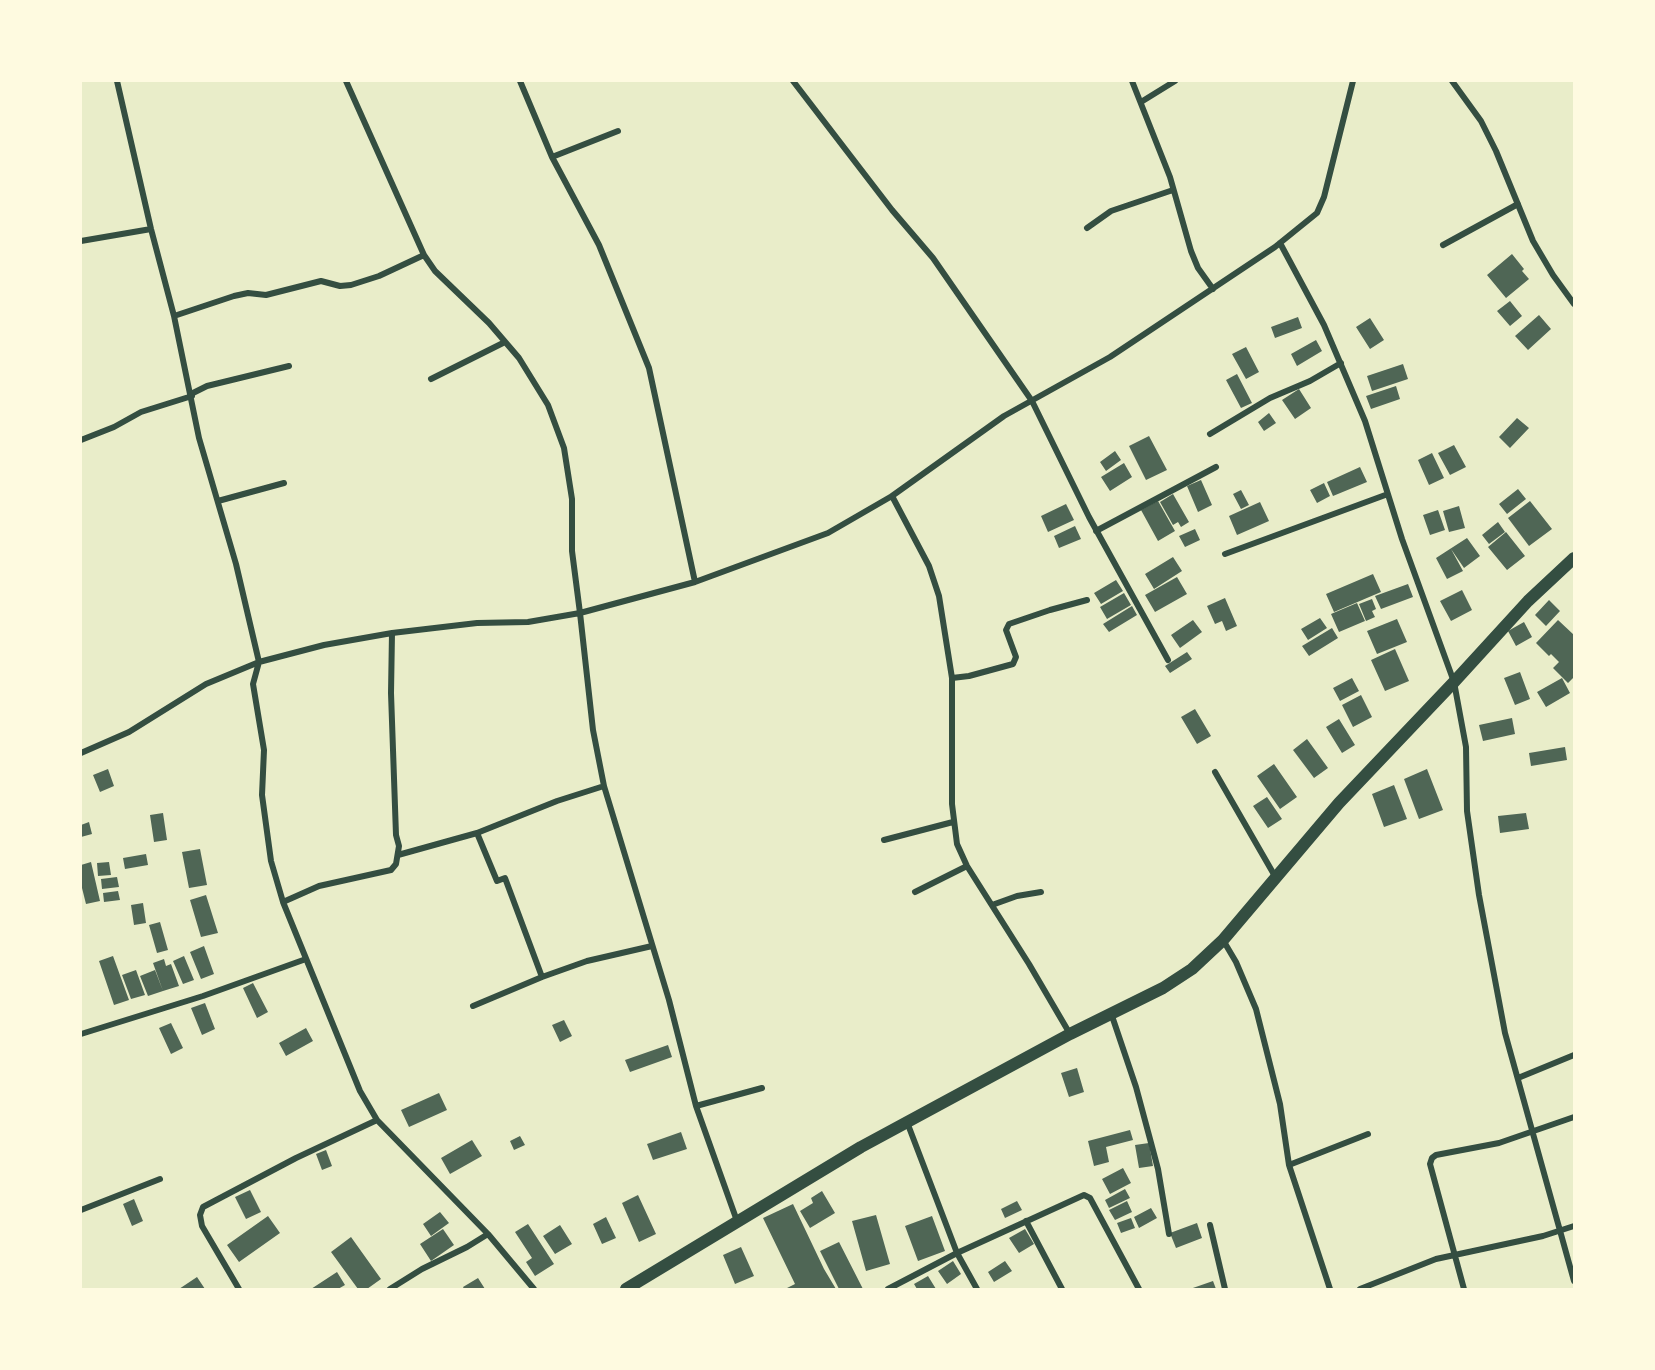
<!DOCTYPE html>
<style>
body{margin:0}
#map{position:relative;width:1655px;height:1370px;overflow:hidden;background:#e9edc9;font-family:Literata,serif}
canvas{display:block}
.frame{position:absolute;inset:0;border:82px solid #fefae0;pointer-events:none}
</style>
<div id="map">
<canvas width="1655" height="1370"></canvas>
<div class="frame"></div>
</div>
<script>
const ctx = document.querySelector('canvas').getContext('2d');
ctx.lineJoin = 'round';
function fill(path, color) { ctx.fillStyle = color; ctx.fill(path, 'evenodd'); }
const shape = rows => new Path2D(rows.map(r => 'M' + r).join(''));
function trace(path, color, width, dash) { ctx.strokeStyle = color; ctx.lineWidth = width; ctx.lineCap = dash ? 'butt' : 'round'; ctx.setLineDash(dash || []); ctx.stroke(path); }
fill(shape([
 [1512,254,1524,269,1522,271,1529,279,1506,298,1487,275],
 [1510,301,1522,316,1510,326,1497,311],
 [1539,315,1551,329,1528,350,1515,336],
 [1298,317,1302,328,1275,338,1271,327],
 [1370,318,1384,340,1370,349,1356,327],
 [1316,340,1322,351,1297,366,1291,354],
 [1246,347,1259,372,1246,379,1232,354],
 [1403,364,1408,379,1372,391,1367,376],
 [1237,374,1252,403,1241,408,1226,380],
 [1396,386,1400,399,1371,409,1366,396],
 [1299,389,1311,408,1295,419,1282,400],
 [1269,413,1276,423,1264,431,1258,422],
 [1517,418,1529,428,1510,448,1499,437],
 [1149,436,1167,470,1146,480,1129,446],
 [1454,445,1466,467,1450,475,1438,453],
 [1115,451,1121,460,1106,471,1100,462],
 [1432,453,1444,478,1429,485,1418,460],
 [1124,463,1132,477,1110,491,1101,477],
 [1360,467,1367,482,1333,496,1327,482],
 [1201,480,1212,505,1198,512,1187,486],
 [1324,483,1330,496,1317,503,1310,490],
 [1518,489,1526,499,1507,514,1499,504],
 [1241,490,1249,505,1241,509,1233,494],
 [1173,494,1189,522,1181,527,1178,522,1173,525,1160,502],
 [1158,501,1175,531,1158,541,1141,510],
 [1530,501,1552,529,1529,546,1508,518],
 [1260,502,1269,521,1237,535,1229,516],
 [1066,504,1074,520,1048,532,1041,516],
 [1459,506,1465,528,1449,532,1443,511],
 [1438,510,1445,530,1430,535,1423,515],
 [1498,522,1505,532,1489,544,1482,535],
 [1075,526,1081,539,1059,548,1054,536],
 [1195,529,1200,540,1185,547,1179,536],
 [1506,532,1525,556,1507,570,1488,547],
 [1467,538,1480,556,1464,568,1451,549,1463,571,1447,579,1436,558],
 [1173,557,1182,571,1154,589,1145,574],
 [1373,574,1381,592,1334,612,1326,594],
 [1177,577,1187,594,1155,612,1145,595],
 [1116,580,1123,591,1101,604,1094,593],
 [1408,584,1413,597,1381,609,1375,596],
 [1462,590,1472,610,1451,621,1440,601],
 [1124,593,1131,605,1107,619,1100,607],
 [1225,598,1237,626,1226,631,1222,621,1215,624,1207,606],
 [1372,599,1376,609,1372,611,1375,617,1366,621,1359,604],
 [1549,600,1560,611,1546,626,1535,615],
 [1357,603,1365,621,1339,632,1331,614],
 [1132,606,1137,615,1109,632,1103,624],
 [1320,618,1327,628,1308,640,1301,629],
 [1397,619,1407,642,1377,654,1367,631],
 [1193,620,1202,632,1180,648,1171,635],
 [1558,620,1574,635,1574,677,1568,683,1553,668,1559,662,1551,654,1549,656,1536,643],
 [1524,622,1532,637,1516,646,1508,631],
 [1332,628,1338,638,1309,656,1302,646],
 [1395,649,1409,681,1385,691,1371,660],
 [1187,652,1192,659,1170,673,1165,666],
 [1520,672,1530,699,1515,705,1504,678],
 [1352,678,1359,691,1340,701,1333,688],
 [1562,678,1570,693,1546,707,1537,692],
 [1361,695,1372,717,1353,727,1342,705],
 [1195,709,1211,736,1197,744,1181,717],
 [1512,718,1515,734,1483,741,1479,725],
 [1339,719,1355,745,1342,753,1326,727],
 [1307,739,1328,768,1314,778,1293,750],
 [1565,747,1567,760,1531,766,1529,753],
 [1274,764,1297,797,1280,809,1257,776],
 [108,769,114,786,100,792,93,775],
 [1427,769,1443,810,1419,819,1404,779],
 [1394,785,1407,819,1384,827,1372,794],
 [1267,797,1282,819,1268,828,1253,806],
 [163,813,167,840,154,842,150,815],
 [1526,813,1529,829,1500,833,1498,816],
 [89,822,92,834,81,837,81,825],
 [200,849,207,885,189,888,182,852],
 [146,854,148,865,125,869,123,858],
 [91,862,100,901,86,904,81,884,81,865],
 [109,862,111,875,98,876,97,863],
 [117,877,119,887,102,889,101,879],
 [118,891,120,900,104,902,103,893],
 [206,895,218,933,201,937,190,900],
 [143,903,146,923,134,925,131,905],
 [160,922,168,950,157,953,149,925],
 [204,946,214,974,201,979,190,952],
 [113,956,129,1000,114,1005,99,961],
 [184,956,194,980,183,984,173,961],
 [164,959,166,966,171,964,179,986,163,991,153,963],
 [136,970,145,995,131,999,122,975],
 [155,970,163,991,148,996,140,976],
 [253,983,268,1012,257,1018,243,988],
 [205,1003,215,1029,202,1035,191,1008],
 [564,1020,572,1036,560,1042,552,1025],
 [171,1023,183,1048,171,1054,159,1028],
 [306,1028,313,1041,286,1056,279,1043],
 [668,1045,672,1057,630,1072,625,1060],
 [1077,1068,1084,1092,1069,1097,1061,1073],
 [439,1093,447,1110,409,1127,401,1110],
 [1130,1130,1133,1140,1106,1147,1109,1162,1094,1166,1088,1141],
 [681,1132,687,1149,653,1160,647,1144],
 [520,1136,525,1145,514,1150,510,1141],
 [472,1140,482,1156,450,1174,441,1158],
 [1149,1143,1153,1166,1139,1168,1135,1145],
 [326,1150,332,1166,322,1170,316,1154],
 [1123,1168,1131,1183,1110,1194,1102,1179],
 [1125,1189,1130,1198,1109,1208,1105,1200],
 [250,1190,261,1212,246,1219,235,1197],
 [822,1191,835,1213,810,1228,800,1211,813,1203,811,1198],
 [638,1195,656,1234,639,1242,622,1203],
 [134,1199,143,1221,132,1226,123,1204],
 [1017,1201,1022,1210,1005,1218,1001,1209],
 [1127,1201,1132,1212,1115,1220,1109,1210],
 [793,1204,824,1269,836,1289,785,1289,795,1284,763,1218],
 [1151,1208,1157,1218,1139,1228,1134,1217],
 [440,1212,449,1223,431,1236,423,1224],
 [876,1215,890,1264,866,1271,852,1221],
 [268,1216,280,1233,239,1262,227,1245],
 [932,1216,945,1251,918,1261,905,1226],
 [606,1217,616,1238,602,1244,593,1224],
 [1131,1218,1135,1228,1121,1233,1117,1223],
 [1197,1223,1202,1238,1176,1248,1170,1233],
 [528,1224,554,1264,535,1276,526,1262,532,1258,515,1232],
 [560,1225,572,1244,555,1254,543,1236],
 [443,1229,454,1245,431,1261,420,1244],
 [1025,1229,1034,1244,1019,1253,1009,1238],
 [351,1237,381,1279,367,1289,358,1289,331,1252],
 [839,1242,863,1289,839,1289,820,1251],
 [741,1247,754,1276,735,1284,723,1255],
 [953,1261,961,1274,947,1284,938,1271],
 [1005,1261,1012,1271,994,1282,988,1272],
 [337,1272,345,1285,338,1289,311,1289],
 [928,1276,936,1289,917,1289,914,1284],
 [197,1277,205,1289,179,1289],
 [478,1278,485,1289,464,1289,463,1287],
 [1213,1281,1216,1289,1190,1289]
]), '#4f6655');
trace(shape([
 [117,81,151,229,174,316,199,438,236,564,259,662,253,684,264,750,262,795,271,861,283,902,360,1091,377,1120,488,1234,534,1289],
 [346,81,424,255,435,271,489,323,519,358,548,405,564,448,572,499,572,551,580,613,593,730,604,786,669,1000,696,1106,737,1221],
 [520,81,552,157,599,245,649,368,695,582],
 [793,81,892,210,933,258,1032,401,1089,517,1168,660],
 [1132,81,1170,177,1191,251,1198,268,1213,289],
 [1452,81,1481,121,1496,151,1533,241,1553,275,1574,304],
 [1141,102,1175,81],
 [552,157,618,131],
 [1087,228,1111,211,1173,190],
 [81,241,151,229],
 [1280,243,1324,325,1365,421,1402,539,1454,682,1466,747,1467,811,1479,895,1505,1033,1574,1281],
 [1443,245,1518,204],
 [174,316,234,296,248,293,266,295,321,281,340,286,351,285,379,276,424,255],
 [431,379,505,342],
 [191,394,207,386,289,366],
 [1210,434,1270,398,1310,381,1341,363],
 [81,440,114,427,141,412,192,396],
 [892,496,929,566,939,596,952,678,952,804,957,844,967,866,1029,964,1070,1034],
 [218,501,284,483],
 [1096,531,1216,467],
 [1225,554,1388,494],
 [952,678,969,676,1013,664,1016,657,1006,630,1009,624,1050,610,1087,600],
 [81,753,129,732,206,684,259,662,324,645,392,633,477,623,528,622,580,613,695,582,828,533,892,496,1004,416,1110,357,1275,247,1317,213,1324,197,1353,81],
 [1215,772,1276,878],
 [477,833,497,881,505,878,542,977],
 [884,840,953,822],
 [398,855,477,833,557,801,604,786],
 [915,892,967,866],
 [283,902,319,886,391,870,396,864,399,846,396,835,391,693,392,633],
 [992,905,1017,896,1041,892],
 [1223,940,1236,962,1256,1009,1280,1104,1289,1165,1330,1289],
 [473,1006,542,977,587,961,652,946],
 [1111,1013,1136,1087,1150,1139,1158,1169,1169,1234],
 [81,1034,203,996,306,959],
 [1518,1078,1574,1055],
 [696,1106,762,1088],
 [907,1122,957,1253,977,1289],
 [1289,1165,1368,1134],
 [81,1210,160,1179],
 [1026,1221,1062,1289],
 [1210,1225,1225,1289],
 [239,1289,202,1226,200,1215,203,1207,296,1158,377,1120],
 [390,1289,422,1269,467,1247,488,1234],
 [888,1289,957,1253,1084,1195,1090,1198,1139,1289],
 [1360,1289,1436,1259,1543,1236,1574,1226],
 [1464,1289,1430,1164,1432,1158,1436,1155,1499,1143,1574,1117]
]), '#344e41', 6);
trace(shape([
 [626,1289,861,1147,1070,1034,1163,988,1192,969,1223,940,1339,803,1454,682,1528,601,1574,558]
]), '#344e41', 12);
</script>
